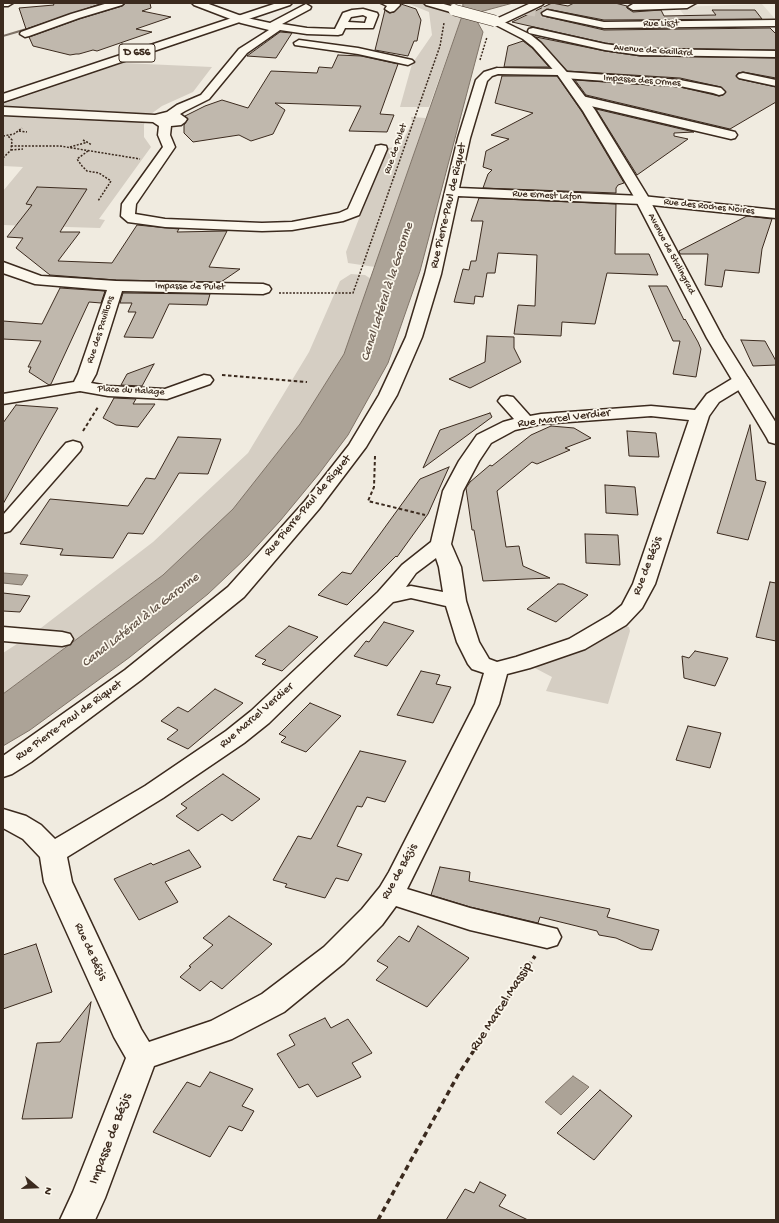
<!DOCTYPE html>
<meta charset="utf-8">
<style>
body{margin:0}
#map{position:relative;width:779px;height:1223px;overflow:hidden;background:#f0ebe0;font-family:"Gochi Hand",sans-serif}
canvas{display:block}
.frame{position:absolute;inset:0;border:4px solid #3b2a1e;pointer-events:none}
.north{position:absolute;left:16px;top:1167px;width:40px;height:40px;-webkit-text-stroke:3px #fbf7ec;paint-order:stroke;rotate:109deg;font-size:11px;font-weight:700;line-height:16px;text-align:center;color:#3b2a1e}
.north::after{content:'';display:block;margin:auto;width:14px;height:18px;background:#3b2a1e;clip-path:polygon(50% 0,100% 100%,50% 72%,0 100%)}
</style>
<div id="map">
<canvas width="779" height="1223"></canvas>
<div class="frame"></div>
<div class="north">N</div>
</div>
<script>
const ctx = document.querySelector('canvas').getContext('2d');
ctx.lineJoin = 'round';
function fill(path, color) { ctx.fillStyle = color; ctx.fill(path, 'evenodd'); }
const shape = rows => new Path2D(rows.map(r => 'M' + r).join(''));
function trace(path, color, width, dash) { ctx.strokeStyle = color; ctx.lineWidth = width; ctx.lineCap = dash ? 'butt' : 'round'; ctx.setLineDash(dash || []); ctx.stroke(path); }
function drawText(font, color, halo, rows, align = 'center') {
  ctx.font = font + ' "Gochi Hand",sans-serif'; ctx.lineWidth = 3.5; ctx.setLineDash([]); ctx.textBaseline = 'middle'; ctx.strokeStyle = halo; ctx.fillStyle = color; for (const [text, x, y, turn = 0] of rows) {
    ctx.save(); ctx.translate(x, y); ctx.rotate((+turn || 0) * Math.PI / 180); ctx.textAlign = isNaN(turn) ? turn : align; if (halo) ctx.strokeText(text, 0, 0); ctx.fillText(text, 0, 0); ctx.restore();
  }
}
fill(shape([
 [762,4,776,20,776,22,690,23,678,7]
]), '#e2dcd1');
fill(shape([
 [407,3,446,3,463,8,462,16,429,107,400,107,412,64,432,35,429,12],
 [123,63,212,67,193,92,162,106,151,114,144,124,144,137,151,147,99,219,105,220,100,228,3,225,3,191,23,167,3,166,3,104],
 [411,117,426,118,375,267,348,263,346,252,369,193,381,149,400,146,412,123],
 [351,274,365,275,371,279,344,354,300,424,233,510,163,575,3,694,3,653,37,631,153,542,248,453,309,352,340,281],
 [624,626,629,627,630,631,608,704,546,691,552,677,533,667]
]), '#d5cec3');
const water = shape([
 [463,3,513,3,476,13,478,23,483,32,420,271,388,363,348,435,318,475,280,521,247,557,208,594,130,657,30,730,3,746,3,694,163,575,233,509,300,424,344,354,462,16,463,3],
 [3,573,28,575,22,585,3,583,3,573],
 [573,1076,589,1087,561,1115,545,1102,573,1076]
]);
fill(water, '#aca397');
trace(water, '#7f7367', 1);
fill(shape([
 [61,16,64,17,38,27,3,37,3,35,36,25,61,16]
]), '#7f7367');
const building = shape([
 [53,3,103,3,26,29,19,8,54,5,53,3],
 [126,3,150,3,151,8,142,11,171,17,136,29,152,32,97,51,93,50,79,54,76,54,70,55,33,46,29,37,79,19,122,6,126,3],
 [552,3,568,6,574,3,615,3,627,6,627,8,633,12,661,10,664,16,716,15,712,10,755,10,762,19,604,20,547,9,541,13,543,16,604,30,770,28,776,34,776,50,640,48,605,43,512,22,552,3],
 [401,4,416,9,421,20,417,41,414,41,408,56,375,50,385,10,389,13,394,12,401,4],
 [280,32,292,33,276,58,247,56,280,32],
 [536,37,605,51,640,56,776,58,776,78,743,72,738,73,736,76,739,79,776,87,776,102,730,129,586,95,575,80,680,87,719,96,723,95,726,92,721,87,680,78,567,71,536,37],
 [523,41,532,48,549,67,504,67,508,46,523,41],
 [338,55,361,56,398,64,380,114,394,115,387,132,349,131,361,106,275,103,285,110,273,134,251,141,239,135,193,142,184,133,184,125,188,119,185,116,205,106,222,100,248,108,271,71,317,73,319,67,332,68,338,55],
 [502,76,557,76,582,112,624,183,618,185,616,188,616,193,483,188,488,174,492,170,483,167,486,151,509,139,491,135,533,113,495,103,502,76],
 [596,109,694,132,674,133,674,136,688,139,637,175,596,109],
 [37,187,87,189,60,232,80,232,58,261,112,263,137,225,179,229,177,232,227,231,209,267,240,269,221,282,116,280,50,275,16,248,23,238,7,237,32,205,26,204,37,187],
 [479,198,616,204,615,254,649,254,658,275,607,273,595,324,562,322,561,336,514,334,518,305,535,306,537,255,498,253,495,273,487,273,483,297,475,296,474,304,454,302,463,269,469,270,471,261,476,261,483,221,471,221,479,198],
 [747,216,772,219,762,249,759,273,725,270,722,287,705,285,708,254,680,254,679,251,747,216],
 [649,286,667,286,684,320,685,319,698,342,701,349,696,377,673,374,680,341,673,341,649,286],
 [60,288,105,291,101,303,89,302,51,384,49,385,29,372,31,367,28,367,41,341,3,339,3,321,42,324,60,288],
 [123,293,210,294,207,305,169,304,153,338,124,337,136,312,128,312,132,303,120,303,123,293],
 [487,336,514,337,514,348,521,362,470,388,449,379,485,362,487,336],
 [741,340,765,341,776,361,776,365,753,366,741,340],
 [154,364,142,386,121,385,127,374,154,364],
 [114,398,136,399,133,404,155,404,138,427,116,425,103,418,114,398],
 [16,405,58,408,3,504,3,423,16,405],
 [490,413,492,417,423,468,440,430,490,413],
 [750,425,756,480,766,482,748,540,717,533,750,425],
 [551,426,574,428,591,438,565,448,570,450,537,464,532,462,497,491,506,547,519,546,523,566,550,578,483,581,474,530,472,530,466,488,470,482,490,465,492,466,531,435,551,426],
 [627,431,656,433,659,457,629,456,627,431],
 [178,437,221,439,208,474,179,473,143,534,128,533,113,558,60,555,63,549,20,544,50,499,128,506,146,478,155,479,178,437],
 [449,467,428,514,397,557,396,556,347,605,318,595,342,572,351,574,420,479,449,467],
 [605,485,635,487,638,515,606,513,605,485],
 [585,534,618,535,620,565,586,563,585,534],
 [770,582,776,583,776,641,756,637,770,582],
 [558,584,563,584,588,595,556,622,527,609,558,584],
 [3,593,30,596,20,612,3,611,3,593],
 [384,622,414,631,387,666,354,656,366,641,369,642,384,622],
 [289,626,318,637,282,671,262,664,266,660,255,656,289,626],
 [695,651,728,658,715,686,684,678,682,656,689,658,695,651],
 [421,671,440,675,436,684,451,687,433,723,397,715,421,671],
 [215,689,243,703,188,749,167,739,178,730,161,721,178,707,188,712,215,689],
 [310,703,341,716,306,752,281,742,286,737,279,734,310,703],
 [688,726,721,733,710,768,676,760,688,726],
 [360,751,406,761,385,802,367,797,362,807,357,806,337,846,362,854,348,881,336,878,325,898,285,887,287,884,273,880,298,836,311,839,360,751],
 [223,774,260,799,232,821,222,814,198,831,176,816,187,808,181,804,223,774],
 [189,850,201,867,165,882,178,902,139,920,114,879,151,863,153,865,189,850],
 [440,867,470,872,469,881,610,909,607,917,659,930,652,950,641,949,616,938,599,935,597,931,540,917,538,923,470,907,431,895,440,867],
 [229,916,272,944,222,989,211,981,200,991,180,977,191,967,189,966,213,945,203,938,229,916],
 [418,926,469,958,427,1007,376,980,388,967,377,961,399,936,409,942,418,926],
 [36,944,52,992,3,1009,3,955,36,944],
 [91,1002,72,1118,22,1119,37,1043,60,1042,91,1002],
 [325,1018,331,1028,348,1019,372,1053,352,1063,361,1077,317,1097,308,1084,299,1088,277,1054,295,1045,289,1035,325,1018],
 [210,1072,253,1089,242,1106,254,1111,242,1131,229,1126,210,1157,153,1132,187,1082,200,1087,210,1072],
 [600,1090,632,1116,594,1160,557,1133,600,1090],
 [480,1182,506,1195,499,1206,528,1220,446,1220,465,1189,474,1193,480,1182]
]);
fill(building, '#c0b8ad');
trace(building, '#3b2a1e', 1);
trace(shape([
 [525,9,547,13]
]), '#ccc4b9', 11, [11, 5.5]);
const minor = shape([
 [3,3,13,3,8,6,3,6,3,3],
 [108,3,124,3,122,5,79,18,29,36,25,37,20,34,21,32,71,14,108,3],
 [192,3,206,3,247,18,270,23,306,4,311,7,310,9,282,24,307,28,335,29,343,13,352,10,363,9,377,13,378,15,373,28,345,28,342,34,338,35,307,34,280,30,247,53,209,99,185,111,180,114,187,119,185,122,181,125,171,126,170,135,175,147,136,204,135,214,165,219,262,223,292,222,339,213,348,209,375,149,376,146,381,145,386,146,387,149,359,215,343,221,292,230,262,231,165,227,128,222,121,216,122,204,163,147,158,135,159,126,153,122,3,115,3,107,155,115,167,112,177,105,201,95,239,49,269,30,241,23,194,5,192,3],
 [363,15,367,17,365,23,348,22,351,17,363,15],
 [381,3,399,3,400,5,394,11,390,12,385,9,387,6,381,3],
 [531,3,544,3,542,5,502,24,498,25,493,22,494,20,531,3],
 [696,3,687,8,633,10,628,7,633,4,696,3],
 [547,10,604,22,776,20,776,26,604,28,543,15,542,13,547,10],
 [533,28,605,44,640,49,776,51,776,57,640,55,605,50,529,33,528,31,529,29,533,28],
 [299,40,358,48,412,60,414,62,408,65,358,54,295,45,294,43,299,40],
 [497,68,561,69,567,72,680,80,721,88,725,92,723,94,719,95,713,93,680,86,563,78,558,75,498,74,492,76,487,81,470,138,459,188,642,196,776,210,776,218,642,204,458,196,441,274,422,337,397,395,366,447,319,509,244,597,141,680,31,762,12,774,3,777,3,756,125,670,228,587,305,501,349,445,379,395,406,337,425,274,458,138,476,80,484,72,497,68],
 [743,73,776,80,776,86,739,78,737,76,739,74,743,73],
 [582,96,731,131,735,132,737,135,735,138,731,139,578,103,576,100,578,97,582,96],
 [3,262,41,276,116,281,263,284,269,286,271,289,269,292,263,294,122,291,96,374,91,383,108,386,165,389,204,375,210,376,213,380,210,384,167,399,108,396,80,391,3,404,3,394,74,382,78,374,107,290,35,284,3,273,3,262],
 [741,376,747,377,750,381,747,385,719,402,709,416,655,584,642,608,626,625,585,649,530,668,507,674,499,704,407,889,470,908,557,929,561,937,557,945,547,948,470,930,396,906,382,925,344,963,284,1012,232,1039,154,1066,105,1198,95,1220,60,1220,73,1192,126,1058,114,1037,44,882,40,857,23,839,3,828,3,809,26,816,41,825,55,839,145,786,226,731,251,711,378,592,402,565,431,542,443,491,459,461,477,435,503,422,514,419,498,401,501,397,507,396,513,397,530,416,541,414,651,406,695,410,707,394,735,377,741,376],
 [651,416,689,420,633,584,622,605,610,615,569,639,516,657,497,662,489,659,479,642,466,601,461,567,451,544,463,491,479,461,491,443,515,430,541,424,651,416],
 [436,558,439,567,443,592,411,586,406,587,416,573,436,558],
 [411,598,446,606,457,642,468,664,472,669,484,673,475,704,389,872,380,887,362,909,324,947,262,994,211,1021,149,1042,141,1029,72,882,67,857,163,798,244,743,269,723,393,602,411,598],
 [73,441,80,443,82,447,80,451,10,531,3,533,3,515,66,443,73,441],
 [3,627,62,632,70,634,73,639,70,644,62,646,3,641,3,627]
]);
const major = shape([
 [277,3,292,3,290,5,3,102,3,94,277,3],
 [424,3,440,3,458,8,459,10,454,13,426,5,424,3],
 [498,19,531,35,541,43,565,70,595,110,647,195,723,338,776,423,776,444,769,442,767,438,707,338,633,195,583,111,557,74,533,47,523,39,494,24,493,22,494,20,498,19]
]);
trace(minor, '#3b2a1e', 3);
trace(major, '#3b2a1e', 3);
trace(shape([
 [480,60,487,37],
 [19,131,27,132],
 [3,136,14,134,22,128],
 [83,140,92,145],
 [11,146,60,146,140,159],
 [70,147,88,142],
 [11,150,23,149],
 [88,151,77,159,82,166,87,171,99,173,111,181,98,201],
 [3,158,11,150,12,140,7,135],
 [279,293,353,293,440,46,444,23]
]), '#3b2a1e', 1.5, [2, 1.5]);
trace(shape([
 [222,375,307,382],
 [83,431,98,407],
 [375,456,374,487,368,501,425,515]
]), '#3b2a1e', 2, [3.5, 2.5]);
trace(shape([
 [378,1220,458,1075,535,956]
]), '#3b2a1e', 3.5, [5.5, 4]);
fill(minor, '#fbf7ec');
fill(major, '#fbf7ec');
const majorBridge = shape([
 [454,10,495,21]
]);
trace(majorBridge, '#3b2a1e', 12, []);
trace(majorBridge, '#fbf7ec', 11);
drawText('10px', '#3b2a1e', '#fbf7ec', [
 ["Rue Liszt",661,24,-1],
 ["Avenue de Gaillard",653,51,4],
 ["Impasse des Ormes",642,81,4],
 ["Rue de Pulet",396,149,-71],
 ["Rue Ernest Lafon",547,196,3],
 ["Rue des Roches Noires",709,207,6],
 ["Avenue de Stalingrad",671,254,62],
 ["Impasse de Pulet",190,287,1],
 ["Rue des Pavillons",101,330,-72],
 ["Place du Halage",131,391,3]
]);
for (const [x, y, w] of [
 [137,53,36]
]) { const box = new Path2D(); box.roundRect(x - w / 2, y - 9, w, 18, 3); ctx.fillStyle = '#fbf7ec'; ctx.fill(box); trace(box, '#3b2a1e', 1); }
drawText('bold 11px', '#3b2a1e', null, [
 ["D 656",137,53]
]);
drawText('12px', '#3b2a1e', '#fbf7ec', [
 ["Rue Pierre-Paul de Riquet",449,206,-77],
 ["Rue Marcel Verdier",564,419,-7],
 ["Rue Pierre-Paul de Riquet",308,506,-50],
 ["Rue de Bézis",648,566,-69],
 ["Rue Marcel Verdier",257,716,-41],
 ["Rue Pierre-Paul de Riquet",69,721,-36],
 ["Rue de Bézis",400,872,-61],
 ["Rue de Bézis",90,952,65]
]);
drawText('italic 13px', '#635448', '#fbf7ec', [
 ["Canal Latéral à la Garonne",388,292,-72],
 ["Canal Latéral à la Garonne",141,621,-38]
]);
drawText('14px', '#3b2a1e', '#fbf7ec', [
 ["Rue Marcel Massip",502,1007,-57],
 ["Impasse de Bézis",111,1139,-69]
]);
</script>
